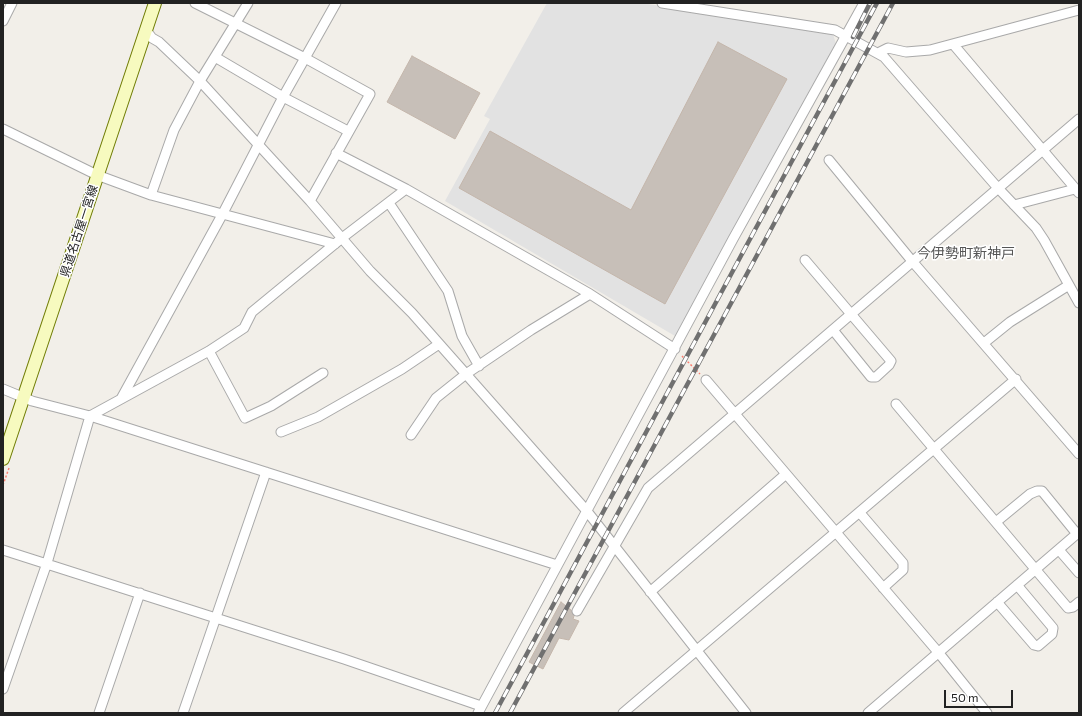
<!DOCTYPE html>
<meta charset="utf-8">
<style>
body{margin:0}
#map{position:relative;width:1082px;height:716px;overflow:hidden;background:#f2efe9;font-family:Commissioner,sans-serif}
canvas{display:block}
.frame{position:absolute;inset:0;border:4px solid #222;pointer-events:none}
.scale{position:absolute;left:944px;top:690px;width:69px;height:18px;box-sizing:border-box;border:2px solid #222;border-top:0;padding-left:5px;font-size:12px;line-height:14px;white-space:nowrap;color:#222;-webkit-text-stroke:3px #fff;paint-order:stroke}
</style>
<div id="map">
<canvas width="1082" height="716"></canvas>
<div class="frame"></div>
<div class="scale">50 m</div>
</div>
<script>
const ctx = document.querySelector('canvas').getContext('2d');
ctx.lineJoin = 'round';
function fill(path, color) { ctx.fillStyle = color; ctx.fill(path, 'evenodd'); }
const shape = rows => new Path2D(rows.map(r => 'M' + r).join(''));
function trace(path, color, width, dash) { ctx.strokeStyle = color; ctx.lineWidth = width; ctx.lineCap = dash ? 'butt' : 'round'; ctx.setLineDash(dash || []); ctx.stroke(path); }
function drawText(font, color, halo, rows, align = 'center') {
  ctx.font = font + ' Commissioner,"Noto Sans JP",sans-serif'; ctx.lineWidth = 3; ctx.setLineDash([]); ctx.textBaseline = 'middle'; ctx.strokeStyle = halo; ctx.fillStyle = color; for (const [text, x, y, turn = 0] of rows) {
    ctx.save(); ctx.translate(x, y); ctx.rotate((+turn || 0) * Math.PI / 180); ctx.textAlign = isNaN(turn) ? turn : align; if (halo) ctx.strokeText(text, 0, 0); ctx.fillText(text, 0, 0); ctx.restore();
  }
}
fill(shape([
 [547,3,642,3,833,34,836,44,675,336,445,201,490,119,484,116]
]), '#e2e2e2');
const building = shape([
 [718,42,787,79,665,304,459,188,490,131,631,210,718,42],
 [412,56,480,93,455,139,387,102,412,56],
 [561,602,571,610,574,616,573,619,579,621,569,640,559,638,543,669,529,662,561,602]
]);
fill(building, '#c7bfb8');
trace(building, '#c4b6ab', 1);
const street = shape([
 [195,3,305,58,370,94,310,201],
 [662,3,835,30,884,57,997,187,1036,228,1044,240,1079,303],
 [3,21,12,3],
 [146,30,152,38,159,42,200,81,310,201,370,271,412,313,586,510,746,713],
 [953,44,1079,193],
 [878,53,888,48,906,52,930,50,1079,10],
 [215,57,283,97,348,131],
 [3,129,97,175,151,195,335,244],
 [336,153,406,189,590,294,675,349],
 [829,160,912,261,1079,454],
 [151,195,174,130,200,81,248,3],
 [389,203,448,291,462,336,479,366],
 [1014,205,1075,189],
 [805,260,891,361,889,365,876,377,871,377,833,330],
 [984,343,1010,322,1069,285],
 [209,351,245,418,271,406,323,373],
 [706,380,938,652,987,713],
 [3,389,32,401,90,416,557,565],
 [121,399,222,215,283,97,336,3],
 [896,404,1068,608,1073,607,1079,602],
 [281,432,318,417,402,369,439,344],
 [411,435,436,398,466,374,531,330,590,294],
 [860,513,903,563,903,570,883,588],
 [996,522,1030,494,1037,491,1042,491,1077,534],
 [3,550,344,659,481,706],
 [1059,550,1079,573],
 [650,592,786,474],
 [997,602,1034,645,1038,646,1052,634,1053,628,1017,585],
 [577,611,648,488,1079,119],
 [3,689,47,563,90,416,209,351,244,328,252,312,342,238,406,189],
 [99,713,140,593],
 [183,713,266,472],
 [478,713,733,239,864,3],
 [623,713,1016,379],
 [868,713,1079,532]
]);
const secondary = shape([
 [3,459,155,3]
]);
trace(street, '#a9a9a9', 11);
trace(secondary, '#707d05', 14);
trace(shape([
 [682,356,700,374],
 [3,485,9,468]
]), '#fa8072', 1.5, [2, 2]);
trace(street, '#fff', 9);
trace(secondary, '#f7fabf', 12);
const rail = shape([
 [853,37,870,3],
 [495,713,877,3],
 [510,713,893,3]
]);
trace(rail, '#707070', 4.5);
trace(rail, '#fff', 3, [9]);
drawText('12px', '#222', '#fff', [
 ["県道名古屋一宮線",79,231,-72]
]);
drawText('14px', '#555', '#fff', [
 ["今伊勢町新神戸",966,253]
]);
</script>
